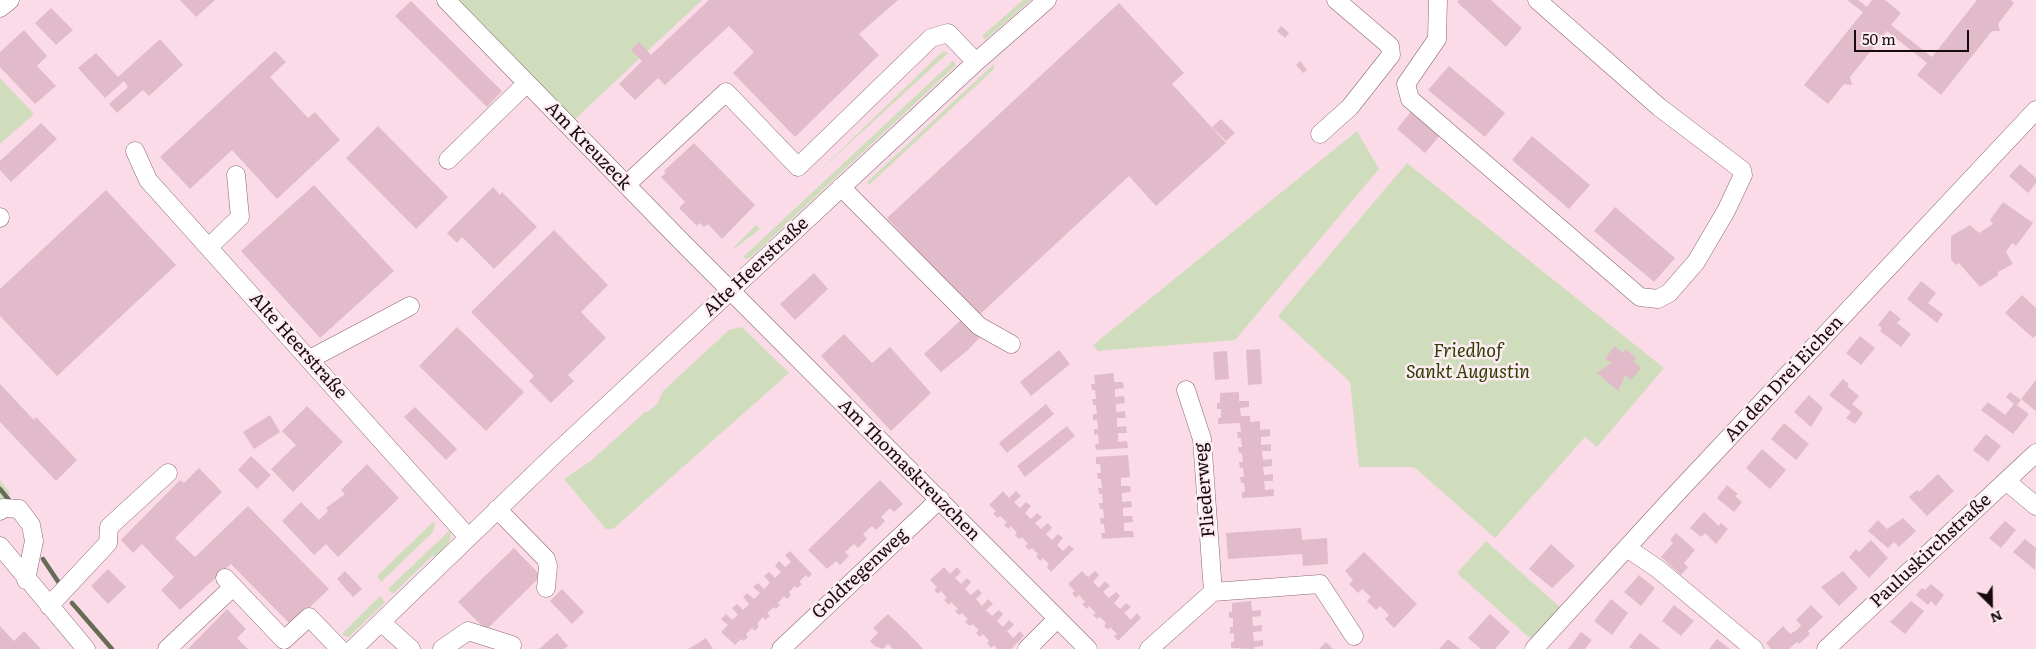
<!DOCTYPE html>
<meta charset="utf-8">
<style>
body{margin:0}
#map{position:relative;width:2036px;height:649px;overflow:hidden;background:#fbdbe7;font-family:Literata,serif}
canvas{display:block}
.north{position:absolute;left:1966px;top:579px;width:50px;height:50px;-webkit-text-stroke:4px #fdedf3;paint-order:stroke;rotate:157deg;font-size:14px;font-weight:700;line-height:20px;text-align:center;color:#170b10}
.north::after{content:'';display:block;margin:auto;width:18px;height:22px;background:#170b10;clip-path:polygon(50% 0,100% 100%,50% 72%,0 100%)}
.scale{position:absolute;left:1854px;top:30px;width:115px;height:22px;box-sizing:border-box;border:2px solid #170b10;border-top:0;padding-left:6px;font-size:15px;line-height:18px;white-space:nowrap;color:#170b10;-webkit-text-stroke:4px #fdedf3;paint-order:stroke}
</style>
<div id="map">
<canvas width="2036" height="649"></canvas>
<div class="north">N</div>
<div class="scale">50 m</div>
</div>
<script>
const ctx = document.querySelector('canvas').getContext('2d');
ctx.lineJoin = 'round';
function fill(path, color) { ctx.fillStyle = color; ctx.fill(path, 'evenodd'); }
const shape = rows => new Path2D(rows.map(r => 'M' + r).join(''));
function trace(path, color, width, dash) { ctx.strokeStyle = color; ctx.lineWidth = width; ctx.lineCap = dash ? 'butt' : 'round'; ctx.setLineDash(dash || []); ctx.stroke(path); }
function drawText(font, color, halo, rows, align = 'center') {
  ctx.font = font + ' Literata,serif'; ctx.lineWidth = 5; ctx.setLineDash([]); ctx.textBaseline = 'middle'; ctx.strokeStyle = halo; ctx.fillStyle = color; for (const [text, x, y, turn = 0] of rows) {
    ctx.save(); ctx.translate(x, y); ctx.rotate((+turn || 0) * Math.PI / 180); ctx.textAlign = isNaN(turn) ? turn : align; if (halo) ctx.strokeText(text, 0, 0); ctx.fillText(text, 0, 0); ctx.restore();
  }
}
fill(shape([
 [457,0,702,0,573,121],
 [1023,0,1031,0,985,40,982,36],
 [943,51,948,53,815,175,941,53],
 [953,61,956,65,751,257,747,259,743,257],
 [994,64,994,69,869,185,867,182],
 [0,78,34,114,0,144],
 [1357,131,1379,169,1235,340,1098,351,1093,345],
 [1407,163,1664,368,1597,447,1585,437,1495,538,1414,467,1359,467,1350,382,1278,316],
 [756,225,760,229,734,249,733,248],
 [742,327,789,373,613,529,606,529,564,479,592,460,645,412,648,412,657,404,663,391,729,330],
 [0,480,10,493,0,511],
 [434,521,435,526,432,533,381,582,377,576],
 [451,529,450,540,439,556,432,556,393,594,388,589],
 [1486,541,1562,609,1533,641,1457,573],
 [380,596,385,602,349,637,344,636,342,634]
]), '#d0ddbc');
trace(shape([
 [0,489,9,500],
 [43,559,59,583],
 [72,603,112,649]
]), '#666c55', 4.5);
fill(shape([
 [180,0,215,0,196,17],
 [709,0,898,0,859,34,879,55,795,137,733,73,754,52,729,26,665,85,658,78,635,100,619,84,642,61,631,50,639,42,651,55],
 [1459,0,1491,0,1522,28,1506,47,1457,2],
 [1847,0,1858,0,1867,7,1872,0,1885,0,1901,13,1891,25,1932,57,1977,0,2011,0,2014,3,1998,24,2000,31,1992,31,1941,95,1917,75,1927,63,1887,31,1850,77,1852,85,1844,84,1828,104,1804,85,1863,12],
 [411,1,502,91,487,107,395,16],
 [1119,3,1184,73,1172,84,1226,143,1156,206,1129,176,978,316,887,218],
 [51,8,73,30,56,45,35,23],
 [1281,26,1289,33,1285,38,1277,31],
 [24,30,47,56,37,66,56,86,35,104,0,67,0,52],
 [160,39,183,65,149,96,143,90,117,113,109,104,128,87,124,81,105,98,78,68,96,53,118,77],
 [275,51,286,62,270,77,308,118,315,112,340,140,277,199,232,150,190,189,160,157],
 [1300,61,1307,70,1303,73,1296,65],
 [1449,66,1505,113,1485,137,1428,90],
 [1413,109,1442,133,1425,153,1397,129],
 [1221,119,1235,133,1226,141,1212,127],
 [41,123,57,139,11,182,0,170,0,161],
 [378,126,448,197,416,229,346,158],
 [1532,136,1590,185,1569,209,1512,160],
 [694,143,755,205,722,239,708,224,704,227,700,223,697,226,679,208,685,202,661,177,666,173,664,171],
 [2020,164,2036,178,2036,183,2028,193,2009,176],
 [314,185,394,271,320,338,241,251],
 [493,187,500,195,502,192,537,227,494,269,462,237,457,243,447,233],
 [106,190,176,265,57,376,0,316,0,289],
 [2003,202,2033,223,2016,246,2012,243,2006,252,2013,264,1998,272,1998,275,1980,287,1959,263,1956,265,1951,259,1951,236,1970,225,1979,233,1993,224,1990,220],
 [1615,207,1675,258,1654,282,1594,231],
 [554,230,608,285,581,312,606,338,568,375,574,381,551,403,529,381,534,376,471,312],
 [814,273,828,289,795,320,780,304],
 [1921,281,1936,293,1928,303,1943,314,1937,323,1907,299],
 [2022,295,2036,308,2036,335,2033,338,2005,313],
 [1890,310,1901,319,1897,323,1911,334,1901,347,1880,331,1882,328,1878,325],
 [962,319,980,337,968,350,941,372,924,354],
 [457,327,524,392,486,431,419,366],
 [844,334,872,363,890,347,931,393,891,431,821,356],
 [1860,336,1875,348,1861,365,1846,353],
 [1615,346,1623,353,1626,349,1636,358,1633,361,1641,368,1631,380,1625,375,1618,391,1597,373,1611,363,1605,358],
 [1260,349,1262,384,1248,385,1246,350],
 [1059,350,1070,364,1031,396,1020,382],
 [1227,351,1229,379,1215,380,1213,352],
 [1114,373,1114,382,1123,382,1124,388,1115,389,1115,397,1124,396,1125,403,1116,404,1116,412,1125,411,1126,418,1117,418,1117,427,1126,426,1127,433,1118,433,1118,442,1127,441,1128,448,1096,450,1095,444,1099,444,1098,434,1094,435,1094,429,1098,429,1097,420,1093,420,1093,414,1097,414,1096,405,1093,405,1092,399,1096,399,1095,390,1092,390,1091,384,1095,384,1094,375],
 [1843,379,1849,384,1847,386,1859,396,1852,404,1863,413,1855,424,1846,418,1851,412,1829,395],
 [2036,380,2036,411,2021,399],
 [0,384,34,420,36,417,77,460,56,481,0,422],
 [1239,392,1239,401,1249,401,1249,407,1240,408,1241,416,1250,416,1250,422,1260,421,1260,430,1270,429,1270,436,1261,437,1261,445,1271,444,1271,451,1262,451,1263,460,1272,459,1272,466,1263,467,1264,475,1273,474,1273,481,1264,481,1265,490,1274,489,1274,496,1242,498,1242,492,1245,492,1244,483,1241,483,1240,477,1244,477,1243,468,1240,468,1239,462,1243,462,1242,453,1239,453,1238,447,1242,447,1241,438,1238,438,1237,432,1241,432,1240,423,1218,424,1218,418,1221,418,1221,409,1217,409,1217,403,1220,403,1220,393],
 [2010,392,2021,400,2017,405,2029,414,2013,434,1981,410,1988,402,2005,415,2014,404,2006,397],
 [1809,395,1823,408,1811,427,1794,412],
 [1046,404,1054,414,1007,453,999,443],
 [307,406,343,442,293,492,271,469,296,445,282,431],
 [415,407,457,449,446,460,404,417],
 [270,415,280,432,254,449,243,432],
 [1784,423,1809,444,1796,460,1771,439],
 [1067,426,1075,436,1025,477,1017,466],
 [1986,434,2001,446,1988,462,1973,450],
 [1762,449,1786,470,1770,489,1746,468],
 [1128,455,1130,477,1121,478,1121,486,1130,486,1131,492,1122,493,1122,502,1131,501,1132,507,1123,508,1123,516,1132,516,1133,522,1124,523,1124,531,1133,531,1134,537,1102,539,1101,533,1105,533,1104,524,1101,524,1100,518,1104,518,1103,509,1100,509,1099,503,1103,503,1102,494,1099,494,1098,488,1102,488,1101,479,1098,479,1097,473,1101,473,1100,464,1096,464,1096,457],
 [251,456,271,475,257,489,238,470],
 [367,464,399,498,338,557,326,544,314,555,282,521,301,502,319,520,328,511,326,508,345,494,341,490],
 [199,468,222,492,175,538,195,557,248,506,329,589,291,625,231,564,180,610,161,590,174,577,142,544,133,553,121,540,180,480,184,483],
 [1938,474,1954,491,1927,516,1909,497,1917,490,1919,492],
 [880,480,903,504,894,512,890,508,881,517,885,521,876,530,872,526,863,534,867,539,858,548,854,544,845,552,849,556,840,565,836,561,827,569,808,550],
 [1727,485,1738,494,1735,496,1742,502,1734,512,1717,498],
 [1003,491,1009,498,1016,491,1021,496,1014,502,1020,508,1026,502,1031,506,1025,513,1031,519,1037,513,1042,517,1035,523,1041,529,1048,523,1052,528,1046,534,1052,540,1058,534,1063,538,1057,545,1063,551,1069,545,1074,549,1051,572,1047,567,1049,564,1043,558,1040,561,1036,556,1038,554,1032,548,1029,550,1025,546,1028,544,1022,537,1019,539,1015,535,1017,533,1011,526,1008,529,1004,525,1007,522,1000,516,998,518,993,514,996,511,989,505],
 [1704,512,1719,526,1721,523,1728,529,1716,544,1705,533,1701,537,1690,528],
 [1903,518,1916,531,1899,547,1894,542,1888,548,1868,531,1878,520,1887,529],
 [2005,521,2016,530,2001,548,1989,538],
 [1301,528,1302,540,1327,538,1328,564,1303,566,1302,554,1228,559,1226,533],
 [1676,533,1695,550,1684,563,1688,567,1681,575,1661,557,1673,543,1670,540],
 [2025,539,2036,548,2035,570,2013,552],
 [1871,540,1888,558,1869,578,1849,557,1856,549,1859,552],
 [1551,544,1575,566,1552,588,1529,569],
 [514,548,541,576,486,630,458,602],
 [790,551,812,574,808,578,806,575,799,582,802,584,797,588,795,586,789,592,791,595,787,599,784,596,778,603,780,605,776,609,774,607,767,613,770,616,765,620,763,617,757,624,759,626,755,631,752,628,746,634,748,637,744,641,741,639,735,645,721,632,728,625,721,619,726,614,732,620,738,615,732,608,737,604,743,610,749,604,743,597,747,593,754,599,760,593,753,587,758,583,764,589,770,583,764,576,769,572,775,578,781,572,775,566,779,561,785,567,791,562,785,555],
 [1364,552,1417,604,1394,628,1385,619,1389,615,1380,606,1376,610,1367,601,1371,597,1362,589,1358,593,1349,584,1353,580,1345,571],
 [944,567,950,574,957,567,961,572,955,578,961,584,967,578,971,582,965,589,971,595,978,589,982,593,976,599,982,606,988,599,993,604,986,610,992,616,999,610,1003,614,997,621,1003,627,1009,620,1014,625,1007,631,1013,638,1020,631,1024,636,1011,649,997,649,994,645,991,648,987,643,989,641,983,634,980,637,976,633,979,630,972,624,970,626,965,622,968,619,962,613,959,615,955,611,958,609,951,602,949,605,944,600,947,598,941,591,938,594,934,590,937,587,930,580],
 [108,569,126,587,108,604,91,586],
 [345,571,362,589,353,597,337,579],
 [1082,571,1088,577,1095,571,1099,575,1093,582,1099,588,1105,581,1110,586,1103,592,1109,598,1116,592,1120,596,1114,603,1120,609,1126,603,1131,607,1124,613,1131,620,1137,613,1141,618,1118,641,1114,636,1117,634,1110,627,1108,630,1104,626,1106,623,1100,617,1097,619,1093,615,1096,613,1089,606,1087,609,1082,604,1085,602,1079,595,1076,598,1072,593,1075,591,1068,584],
 [1843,571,1858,588,1839,606,1821,587],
 [1639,575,1655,588,1641,606,1624,592],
 [1931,584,1944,595,1936,606,1931,601,1928,605,1916,595,1922,588,1925,590],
 [562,589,584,612,572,624,550,601],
 [1611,599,1628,613,1612,635,1594,621],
 [1251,601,1252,611,1261,610,1261,616,1252,617,1253,626,1262,625,1262,631,1253,632,1254,641,1263,640,1263,646,1254,647,1254,649,1231,648,1231,642,1234,642,1234,633,1230,634,1230,627,1233,627,1233,618,1229,618,1229,612,1232,612,1232,603],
 [1911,601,1924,611,1905,634,1890,622],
 [1674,605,1694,621,1681,636,1662,621],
 [1811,605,1823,617,1808,631,1810,634,1799,644,1797,642,1789,649,1771,649,1766,643,1783,626,1790,634,1797,630,1801,625,1796,620],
 [227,609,246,629,237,638,248,649,188,649],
 [888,614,908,633,923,649,893,649,888,644,883,649,875,646,870,641,878,633,873,628],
 [1490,614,1510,632,1495,649,1481,649,1468,638],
 [0,626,14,641,24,631,41,649,0,649],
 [1581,632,1592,640,1585,649,1568,649],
 [557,633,568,646,564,649,539,649],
 [1640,633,1660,649,1632,649,1629,647],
 [706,638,713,649,688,649,695,645],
 [1448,639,1460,649,1439,649],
 [1717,639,1730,649,1709,649],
 [1326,642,1333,649,1319,649]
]), '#e1bbc9');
const minor = shape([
 [446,0,680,240,1088,649],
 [1438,0,1437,39,1406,84,1410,99,1640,297,1658,299,1669,293,1696,262,1726,211,1743,175,1742,170,1659,107,1537,0],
 [0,8,10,0],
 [1320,134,1350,107,1391,55,1390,46,1336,0],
 [135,151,148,180,468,537],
 [448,160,527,83],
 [626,185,726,92,798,167,931,38,948,33,976,62],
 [841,187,979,326,1011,344],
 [0,217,0,218],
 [209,247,240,217,236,175],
 [310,359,410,306],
 [1186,390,1202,439,1213,592],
 [2006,481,2036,506],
 [497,509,546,559,548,566,546,588],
 [0,511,3,508,19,509,31,525,34,541,26,580],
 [0,546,86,649],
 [1627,548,1658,569,1754,649],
 [225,578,284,640,309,617,340,649],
 [49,606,108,543,109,527,168,473],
 [381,622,411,649],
 [167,649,233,587],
 [353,649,553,456,976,62,1047,0],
 [442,649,468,631,512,645],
 [781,649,940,499],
 [1027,649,1057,619],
 [1149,649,1213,592,1320,584,1354,636],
 [1534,649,1675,495,2036,110],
 [1826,649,2036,453]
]);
trace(minor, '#8a6875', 19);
trace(minor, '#fff', 18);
drawText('18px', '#170b10', '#fdedf3', [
 ["Am Kreuzeck",588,146,46],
 ["Alte Heerstraße",756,267,-43],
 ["Alte Heerstraße",298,346,48],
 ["An den Drei Eichen",1784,379,-47],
 ["Am Thomaskreuzchen",909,470,45],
 ["Fliederweg",1205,490,-95],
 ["Pauluskirchstraße",1931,551,-43],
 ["Goldregenweg",860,574,-43]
]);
drawText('italic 18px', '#2d3c01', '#fdedf3', [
 ["Friedhof",1468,352],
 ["Sankt Augustin",1468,373]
]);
</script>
